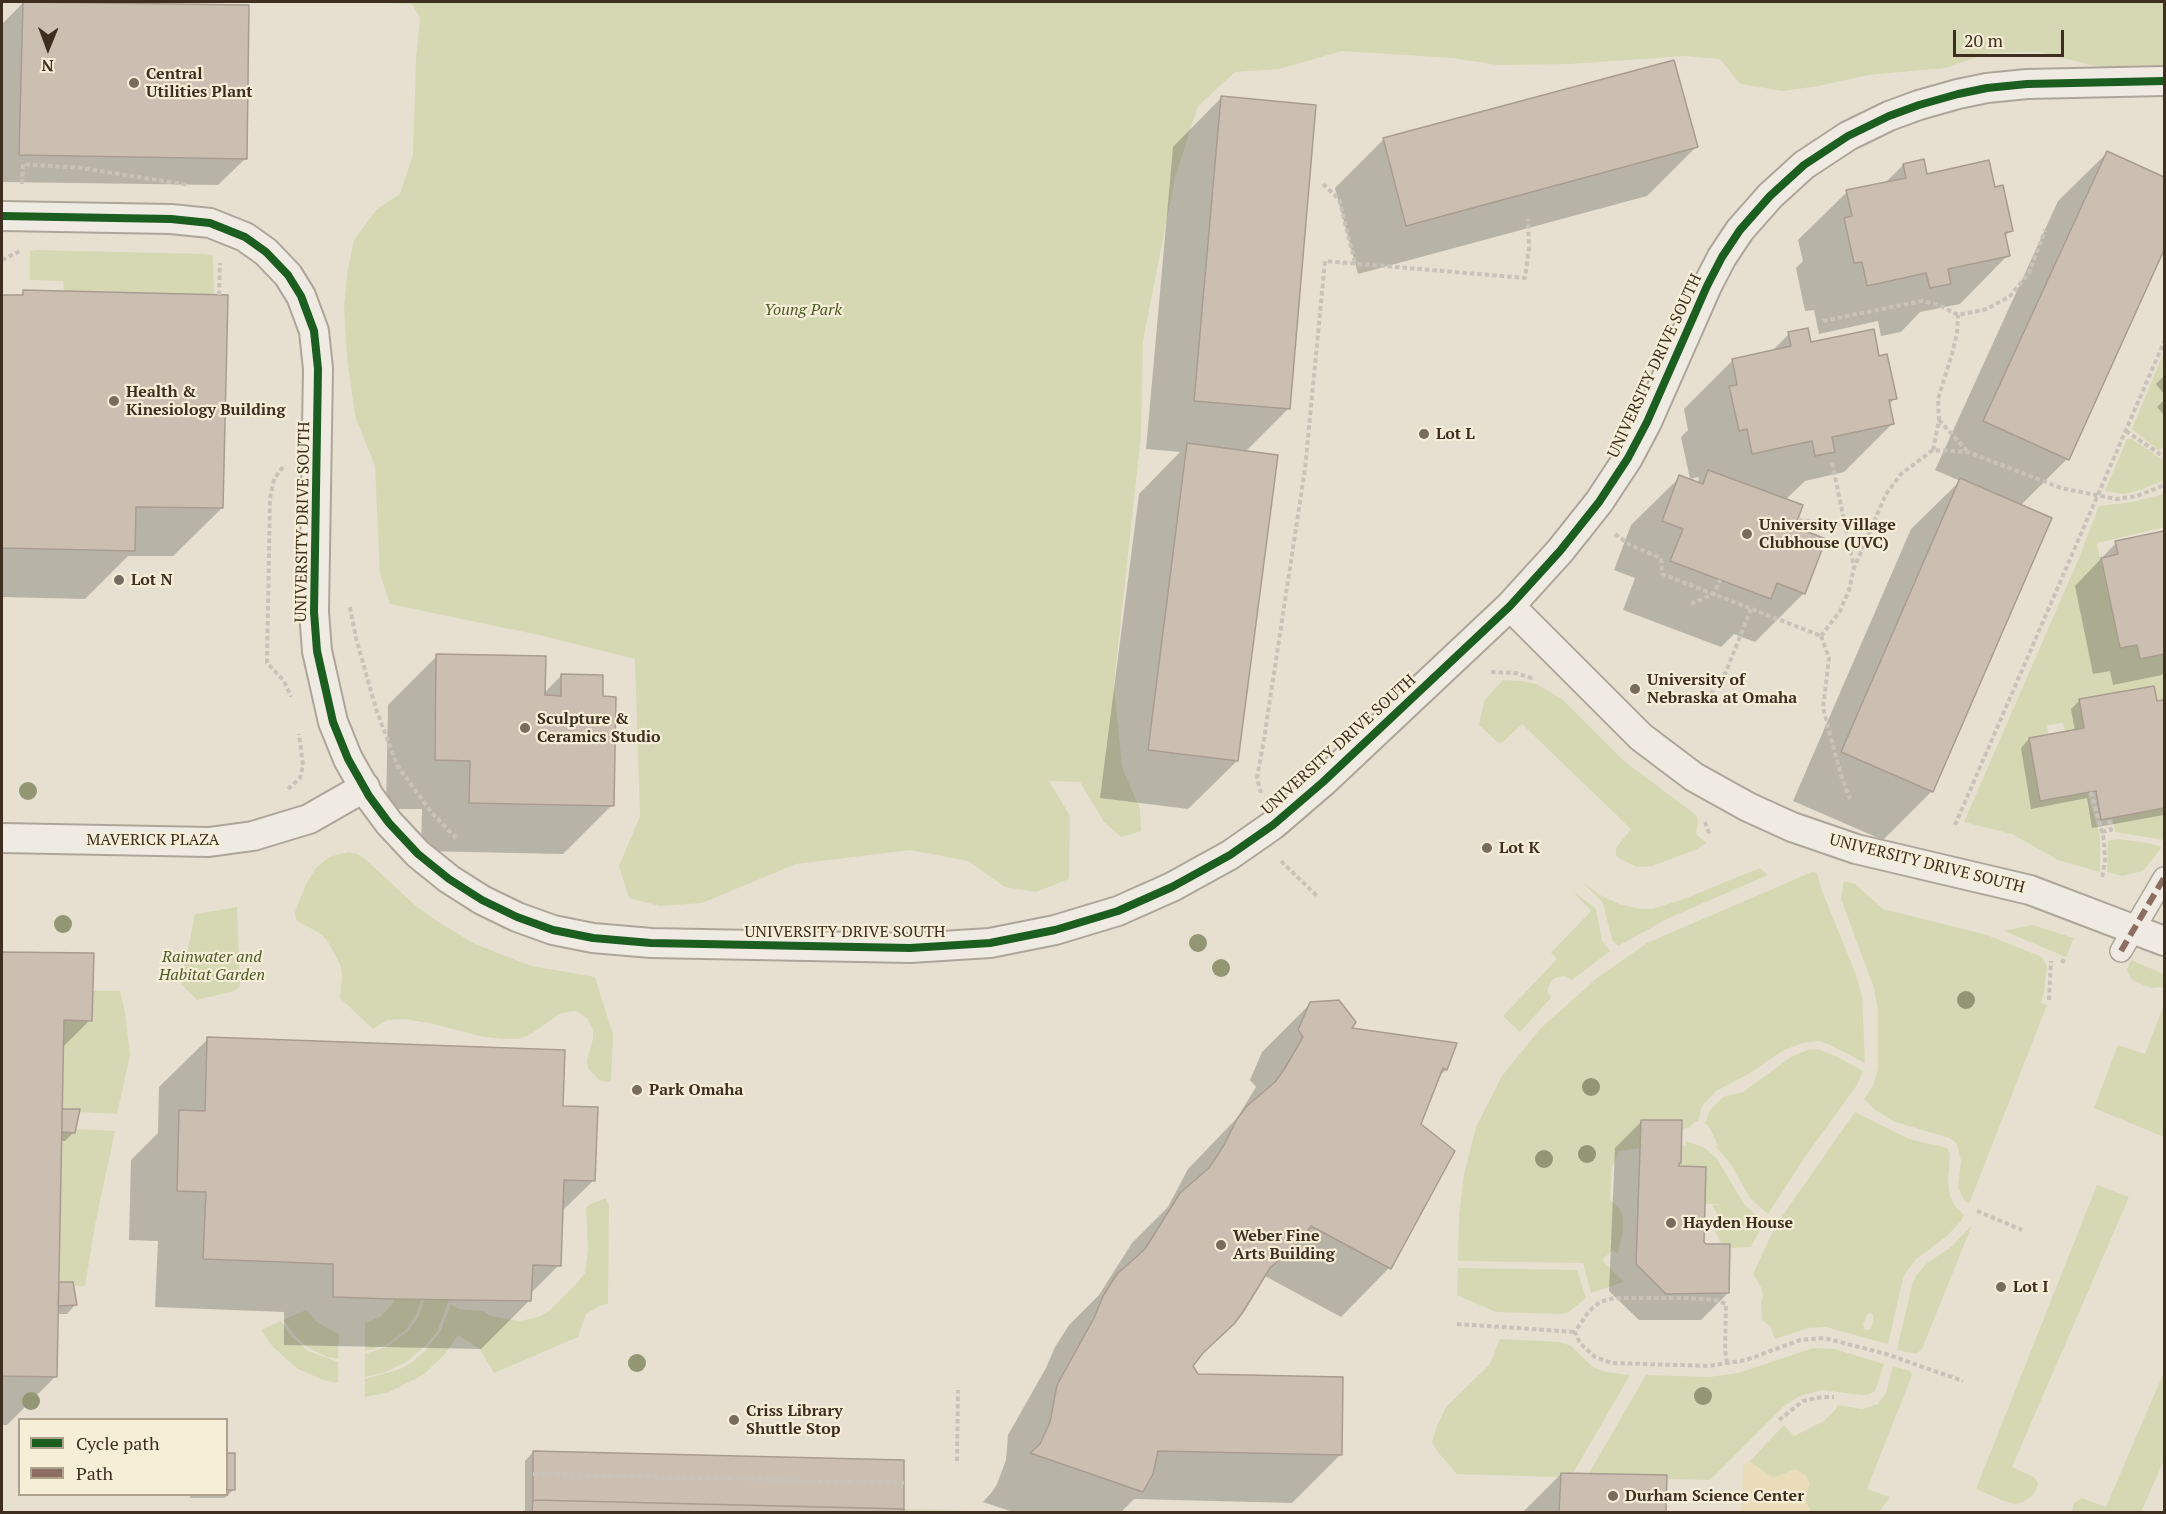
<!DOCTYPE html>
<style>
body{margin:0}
#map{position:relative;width:2166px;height:1514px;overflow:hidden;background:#e7e0d1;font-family:"PT Serif",serif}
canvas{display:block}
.frame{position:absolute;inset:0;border:3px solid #3d2e20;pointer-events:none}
.legend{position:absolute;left:18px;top:1418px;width:210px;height:78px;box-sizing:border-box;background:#f7eed8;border:2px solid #ada18e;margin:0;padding:8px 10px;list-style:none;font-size:18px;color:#3d2e20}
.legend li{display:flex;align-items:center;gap:12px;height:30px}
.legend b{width:30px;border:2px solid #ada18e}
.north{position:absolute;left:18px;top:18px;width:60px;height:60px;-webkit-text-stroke:4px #f7eed8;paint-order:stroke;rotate:181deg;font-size:16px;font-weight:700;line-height:24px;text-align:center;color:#3d2e20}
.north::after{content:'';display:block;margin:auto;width:21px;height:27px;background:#3d2e20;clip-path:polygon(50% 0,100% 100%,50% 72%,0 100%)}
.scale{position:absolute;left:1953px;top:30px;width:111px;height:27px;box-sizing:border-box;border:3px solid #3d2e20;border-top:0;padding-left:8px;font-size:18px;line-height:21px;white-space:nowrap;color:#3d2e20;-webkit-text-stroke:4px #f7eed8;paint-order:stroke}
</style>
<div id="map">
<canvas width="2166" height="1514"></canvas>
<div class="frame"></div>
<ul class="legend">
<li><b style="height:8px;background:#1b5e20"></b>Cycle path</li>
<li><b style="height:8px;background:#8d6e63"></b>Path</li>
</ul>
<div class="north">N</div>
<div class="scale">20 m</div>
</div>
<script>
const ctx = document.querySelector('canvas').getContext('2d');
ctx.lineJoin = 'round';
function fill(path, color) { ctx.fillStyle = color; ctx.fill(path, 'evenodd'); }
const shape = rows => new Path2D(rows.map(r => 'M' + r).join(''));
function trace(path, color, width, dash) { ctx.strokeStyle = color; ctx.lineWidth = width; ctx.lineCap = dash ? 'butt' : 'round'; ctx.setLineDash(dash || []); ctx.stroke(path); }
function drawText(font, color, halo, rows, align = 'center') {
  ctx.font = font + ' "PT Serif",serif'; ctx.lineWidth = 4.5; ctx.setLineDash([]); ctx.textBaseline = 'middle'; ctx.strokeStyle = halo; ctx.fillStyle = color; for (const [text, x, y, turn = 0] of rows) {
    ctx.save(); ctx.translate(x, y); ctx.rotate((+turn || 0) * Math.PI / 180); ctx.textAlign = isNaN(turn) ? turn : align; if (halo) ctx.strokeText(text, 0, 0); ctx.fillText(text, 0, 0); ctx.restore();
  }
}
fill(shape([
 [363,2,2164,2,2164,74,2115,71,2039,52,1989,53,1945,68,1868,75,1818,86,1783,91,1740,84,1720,59,1685,56,1570,64,1498,65,1453,58,1342,51,1279,69,1235,72,1198,106,1175,178,1143,341,1141,435,1114,684,1122,767,1140,809,1141,831,1121,837,1104,822,1080,782,1049,781,1070,816,1069,879,1036,892,1005,887,968,861,910,850,796,864,702,903,660,906,629,898,619,866,640,816,635,659,539,635,390,604,380,573,375,466,355,416,347,357,344,309,347,274,354,240,377,209,400,194,413,155,416,59,420,18,412,4],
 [37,250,204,254,213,256,214,295,64,291,63,281,30,280,30,251],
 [2164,352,2164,440,2163,448,2158,450,2132,429],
 [2127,439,2132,439,2164,461,2164,480,2143,489,2124,494,2105,491],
 [2164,494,2164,527,2097,543,2097,545,2120,648,2137,645,2140,659,2164,654,2164,700,2157,701,2154,686,2079,698,2084,728,2065,731,2063,723,2047,725,2048,735,2029,738,2040,801,2087,792,2100,836,2100,872,2058,860,2012,834,1964,822,2079,558,2099,506,2133,502],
 [1503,680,1522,681,1536,684,1562,699,1624,761,1696,815,1698,820,1696,834,1706,843,1698,849,1652,866,1637,867,1620,859,1616,855,1616,848,1631,829,1522,724,1502,743,1497,742,1479,725,1484,701],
 [2164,808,2164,840,2115,832,2112,817],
 [2119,839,2147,843,2162,847,2143,871,2122,876,2107,872,2108,841],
 [349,852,357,854,364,858,416,906,437,921,475,944,531,966,595,977,613,1035,611,1081,607,1082,599,1080,588,1068,587,1061,593,1039,593,1030,587,1018,576,1011,561,1013,531,1034,518,1039,502,1039,480,1036,434,1024,405,1019,387,1020,373,1029,340,998,342,977,341,966,328,942,321,934,296,920,295,912,306,884,316,868,329,857],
 [1760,868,1768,875,1669,918,1618,946,1612,940,1603,903,1583,883,1600,895,1619,904,1641,909,1652,909,1681,900],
 [1812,872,1817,873,1822,891,1855,972,1862,995,1865,1063,1828,1044,1819,1041,1802,1043,1782,1051,1750,1073,1716,1091,1702,1106,1698,1122,1695,1122,1688,1128,1682,1129,1682,1120,1641,1120,1641,1148,1619,1151,1612,1167,1610,1199,1620,1210,1623,1218,1623,1231,1618,1254,1613,1250,1602,1260,1624,1282,1591,1293,1583,1263,1458,1261,1459,1216,1464,1174,1476,1127,1502,1076,1540,1029,1597,978,1647,943],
 [1844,881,1855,884,1883,909,1987,935,2042,957,2047,966,2044,992,2041,1003,2047,1005,1969,1204,1964,1200,1958,1187,1961,1161,1957,1144,1950,1138,1895,1122,1874,1109,1864,1099,1873,1086,1878,1069,1878,1011,1874,988,1841,899],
 [1573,891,1596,909,1602,941,1610,951,1572,980,1565,976,1557,977,1552,980,1547,990,1551,998,1520,1032,1503,1016,1557,959,1551,953,1591,911],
 [237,907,240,986,234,991,197,1000,181,984,195,914],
 [2032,925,2074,938,2066,957,2004,931],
 [2131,960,2164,974,2164,987,2151,988,2132,980,2127,970],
 [93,991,120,991,125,1012,130,1055,117,1114,79,1112,79,1109,62,1109,64,1020,91,1021],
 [2164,1004,2164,1137,2094,1108,2118,1045,2145,1054],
 [1810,1049,1820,1050,1838,1057,1863,1071,1857,1085,1807,1154,1768,1214,1750,1198,1730,1163,1716,1147,1718,1145,1708,1125,1705,1124,1710,1110,1723,1097,1743,1092,1791,1057],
 [1855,1112,1909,1139,1947,1148,1950,1154,1948,1179,1950,1196,1955,1206,1964,1215,1961,1221,1947,1236,1916,1259,1907,1271,1903,1278,1888,1344,1826,1327,1808,1328,1775,1339,1770,1326,1762,1320,1761,1303,1763,1296,1762,1289,1753,1274,1773,1231,1785,1212],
 [1868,1313,1873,1314,1873,1321,1871,1329,1865,1330,1863,1324],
 [76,1129,115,1131,95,1225,85,1286,73,1286,73,1282,59,1282,62,1132,75,1133],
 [1686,1141,1705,1148,1717,1159,1744,1204,1764,1222,1751,1247,1730,1248,1730,1245,1723,1244,1720,1242,1715,1231,1716,1212,1712,1205,1720,1204,1705,1204,1706,1167,1679,1166,1679,1163,1681,1163,1682,1146,1686,1146],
 [2097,1185,2129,1197,2012,1467,2034,1477,2038,1483,2037,1488,2032,1496,2023,1502,2015,1504,2004,1501,1976,1489],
 [606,1198,609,1206,608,1304,601,1305,586,1314,578,1337,494,1373,480,1349,458,1335,445,1354,423,1375,389,1392,365,1397,365,1379,400,1369,411,1363,425,1351,441,1330,451,1304,459,1309,483,1311,491,1316,520,1321,539,1317,550,1310,576,1284,585,1273,588,1251,586,1208,590,1204],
 [1972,1225,1922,1349,1916,1354,1897,1350,1912,1285,1916,1276,1926,1264,1951,1247],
 [1458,1268,1577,1270,1586,1298,1569,1312,1562,1314,1496,1312,1457,1295],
 [394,1299,422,1299,417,1313,406,1330,386,1345,365,1351,365,1323,380,1317,392,1304],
 [425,1299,449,1300,437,1332,426,1345,408,1361,386,1372,365,1377,365,1354,386,1347,409,1330,417,1319],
 [306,1310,318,1323,339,1334,338,1359,327,1357,307,1347,297,1338,283,1320],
 [281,1321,290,1335,308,1351,338,1362,338,1383,326,1381,298,1369,273,1347,261,1330],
 [1500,1339,1560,1342,1571,1346,1593,1367,1605,1372,1630,1375,1573,1473,1561,1473,1560,1477,1457,1474,1437,1451,1432,1442,1436,1428,1446,1407,1490,1364],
 [1813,1348,1835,1349,1884,1364,1875,1391,1869,1394,1862,1395,1822,1390,1800,1396,1784,1406,1710,1480,1667,1479,1666,1475,1589,1473,1646,1375,1709,1377,1738,1373],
 [1893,1366,1910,1371,1912,1375,1867,1489,1890,1497,1879,1512,1811,1512,1805,1500,1809,1483,1806,1476,1795,1469,1774,1478,1749,1462,1784,1425,1794,1436,1824,1421,1836,1409,1837,1405,1862,1409,1878,1404,1886,1393],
 [2164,1372,2164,1460,2141,1512,2072,1512,2074,1503,2082,1498,2106,1507],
 [904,1509,970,1511,970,1512,904,1512]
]), '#d6d7b3');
fill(shape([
 [1749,1461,1774,1478,1795,1469,1806,1476,1809,1483,1805,1500,1811,1512,1742,1512,1743,1466]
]), '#eadcb9');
fill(shape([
 [23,3,245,159,218,185,2,182,2,24],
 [1221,98,1289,408,1245,452,1237,761,1188,809,1100,798,1139,494,1180,452,1146,449,1173,147],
 [1384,139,1696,147,1647,196,1358,274,1335,188],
 [2107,153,2164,179,2164,246,2067,459,2020,506,1932,791,1883,840,1793,801,1911,529,1960,481,1935,470,2058,201],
 [1903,165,1926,175,1994,188,2011,230,2004,237,2008,255,1960,304,1920,312,1901,332,1881,336,1878,321,1819,334,1814,310,1805,311,1796,268,1803,261,1798,240,1847,192,1885,183],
 [24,292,222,508,173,556,128,556,85,599,2,597,2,297,19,297],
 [1789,334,1810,344,1878,357,1895,398,1889,405,1893,423,1844,472,1805,481,1785,500,1804,593,1755,642,1734,634,1721,647,1623,610,1635,578,1614,570,1631,525,1680,477,1696,483,1699,480,1698,477,1690,479,1681,437,1688,430,1684,409,1733,360,1771,352],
 [2164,376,2164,394,2156,384],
 [2164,400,2164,415,2157,407],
 [2164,532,2164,672,2162,675,2113,685,2110,671,2093,674,2075,586,2116,543],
 [437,656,543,694,562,675,601,698,612,805,563,854,421,851,422,809,386,809,388,705],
 [2080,700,2156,703,2164,701,2164,815,2092,828,2087,798,2031,809,2021,748,2029,739,2075,731,2071,709],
 [2,953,93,954,90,1020,62,1048,61,1113,74,1132,65,1141,60,1141,57,1284,72,1284,75,1305,67,1314,57,1314,56,1376,7,1425,2,1425],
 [1311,1003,1349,1030,1455,1044,1446,1070,1437,1078,1419,1125,1389,1268,1341,1317,1263,1275,1192,1366,1197,1375,1341,1454,1292,1503,1134,1499,1121,1512,1013,1512,983,1502,992,1492,997,1484,1006,1460,1008,1435,1046,1368,1055,1347,1069,1325,1099,1295,1132,1243,1168,1207,1188,1169,1237,1118,1256,1087,1250,1080,1262,1052],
 [208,1039,562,1107,594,1180,561,1212,559,1265,530,1294,530,1300,481,1349,284,1345,284,1312,155,1307,158,1241,129,1240,131,1160,158,1133,159,1087],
 [1642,1121,1728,1293,1701,1320,1639,1320,1609,1291,1615,1148],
 [533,1452,903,1461,903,1512,522,1512,525,1510,525,1461],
 [226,1455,233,1490,225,1498,190,1498,190,1494,226,1494],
 [1561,1474,1665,1477,1664,1512,1523,1512]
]), '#0003');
const building = shape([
 [23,2,249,5,247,159,19,155,23,2],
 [1674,60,1698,147,1406,226,1383,138,1674,60],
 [1221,96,1316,105,1290,409,1194,401,1221,96],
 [2107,151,2164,177,2164,250,2069,460,1983,421,2107,151],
 [1924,159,1927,174,1989,160,1995,187,2003,185,2013,231,2005,233,2010,256,1948,269,1951,284,1930,288,1926,273,1867,286,1862,262,1854,263,1844,218,1852,216,1846,190,1906,178,1903,164,1924,159],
 [23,290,228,295,223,508,136,507,135,551,2,548,2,295,23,295,23,290],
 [1808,328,1811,342,1874,329,1879,356,1887,354,1897,399,1889,400,1894,424,1832,437,1835,452,1815,456,1812,441,1752,454,1747,429,1739,431,1729,386,1737,385,1732,359,1791,346,1788,332,1808,328],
 [1187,443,1278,455,1238,761,1148,750,1187,443],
 [1708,470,1803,505,1795,527,1826,539,1805,594,1777,583,1771,599,1670,561,1683,529,1662,521,1679,475,1703,484,1708,470],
 [1960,478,2052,518,1933,792,1841,752,1960,478],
 [2164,531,2164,654,2140,659,2137,645,2120,648,2101,558,2118,554,2115,541,2164,531],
 [436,654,546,656,545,695,561,696,561,674,603,675,603,696,616,697,614,806,469,803,470,761,435,760,436,654],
 [2154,686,2157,701,2164,700,2164,808,2101,820,2096,791,2040,801,2029,738,2084,728,2079,699,2154,686],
 [2,952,94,953,92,1021,64,1020,57,1377,2,1376,2,952],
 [1339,1000,1356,1022,1352,1028,1457,1043,1447,1070,1443,1068,1421,1124,1455,1151,1391,1269,1311,1226,1298,1243,1270,1268,1243,1312,1234,1324,1203,1353,1193,1366,1198,1374,1343,1377,1342,1455,1158,1451,1153,1474,1143,1492,1030,1453,1040,1444,1050,1422,1057,1385,1094,1318,1103,1296,1117,1274,1145,1249,1180,1193,1209,1168,1224,1145,1237,1119,1247,1106,1275,1082,1285,1068,1303,1037,1298,1030,1310,1002,1339,1000],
 [207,1037,565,1050,563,1106,598,1107,595,1181,564,1180,561,1266,533,1265,531,1301,391,1299,333,1297,333,1264,203,1259,206,1192,177,1191,178,1150,179,1110,205,1111,207,1037],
 [62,1109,80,1109,75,1133,62,1132,62,1109],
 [1641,1120,1682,1120,1681,1163,1679,1163,1679,1166,1706,1167,1704,1242,1706,1244,1730,1244,1729,1293,1666,1294,1636,1264,1641,1120],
 [59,1282,73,1282,77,1305,58,1306,59,1282],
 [533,1451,904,1460,904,1509,533,1500,533,1451],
 [226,1453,235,1453,235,1490,226,1490,226,1453],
 [1561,1473,1667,1475,1666,1512,1559,1512,1561,1473],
 [533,1500,904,1509,904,1512,532,1512,533,1500]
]);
fill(building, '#cbbfb2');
trace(building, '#a89c90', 1.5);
const pedestrian = shape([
 [2121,951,2164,878]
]);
const minor = shape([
 [2,216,171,219,210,223,245,237,266,252,288,275,301,296,314,331,318,369,314,612,317,651,333,722,348,759,369,796,389,823,418,854,449,879,482,900,517,917,553,930,593,938,651,943,910,948,990,943,1055,930,1118,911,1172,887,1230,855,1273,825,1323,782,1510,606,1560,551,1599,502,1628,458,1647,422,1707,286,1722,257,1740,230,1770,196,1804,165,1848,136,1889,116,1919,105,1958,94,1987,88,2027,84,2164,81],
 [1510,606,1641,737,1694,777,1748,807,1792,827,1856,849,2030,890,2164,941],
 [2,838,209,842,253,836,309,819,365,787]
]);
trace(pedestrian, '#ada599', 24);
trace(minor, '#ada599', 32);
trace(shape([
 [22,184,23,164,81,168,189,185],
 [1323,184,1339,199,1355,263],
 [2,260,20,251],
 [219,295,220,263],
 [1823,321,1922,301,1939,305,1958,315,1987,309,2010,296,2029,273,2045,230],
 [1939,420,1967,451],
 [2126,431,2164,457],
 [1933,450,1939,420,1938,399,1952,354,1957,333,1958,315],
 [1832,463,1854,567],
 [283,467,274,479,270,498,267,663,284,681,291,697],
 [1798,520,1845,524,1874,523],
 [1615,534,1630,545,1661,558,1662,574,1821,636],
 [1691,604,1714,594,1720,580],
 [350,607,356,638,376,709,397,765,431,812,456,838],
 [1821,636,1840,611,1849,590,1854,568,1886,494,1901,474,1933,450,1968,452,2061,488,2116,499,2137,496,2164,485],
 [1821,636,1829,658,1823,708,1841,775,1850,799],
 [1491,672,1516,673,1534,679],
 [1711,694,1725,674,1751,609],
 [288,789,300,778,303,765,299,734],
 [2091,792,2104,840,2105,860,2102,879],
 [1261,793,1257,778,1264,739,1305,469,1325,261,1525,278,1529,248,1528,219],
 [1705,822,1710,836],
 [1955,825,2164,342],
 [2102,832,2111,830,2109,818],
 [1281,861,1317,896],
 [2061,960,2065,962],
 [2049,1000,2051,961],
 [1977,1211,2022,1230],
 [1457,1324,1575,1332],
 [1727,1363,1725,1350,1726,1304,1715,1300,1685,1298,1614,1298,1600,1302,1589,1311,1575,1332,1580,1343,1595,1357,1612,1363,1709,1366,1727,1363,1746,1360,1800,1340,1824,1338,1886,1354,1963,1381],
 [1779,1420,1803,1401,1822,1397,1834,1397],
 [957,1461,958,1390],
 [533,1474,904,1483],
 [973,1512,973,1511]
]), '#c8c2b9', 4, [4.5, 3]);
trace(pedestrian, '#efebe3', 21);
trace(minor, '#efebe3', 28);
trace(shape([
 [2121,951,2164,878]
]), '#8d6e63', 6, [12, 6]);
trace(shape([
 [2,216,171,219,210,223,245,237,266,252,288,275,301,296,314,331,318,369,314,612,317,651,333,722,348,759,369,796,389,823,418,854,449,879,482,900,517,917,553,930,593,938,651,943,910,948,990,943,1055,930,1118,911,1172,887,1230,855,1273,825,1323,782,1510,606,1560,551,1599,502,1628,458,1647,422,1707,286,1722,257,1740,230,1770,196,1804,165,1848,136,1889,116,1919,105,1958,94,1987,88,2027,84,2164,81]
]), '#1b5e20', 8);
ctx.fillStyle = '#929673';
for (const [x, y] of [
 [28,791],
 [63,924],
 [1198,943],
 [1221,968],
 [1966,1000],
 [1591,1087],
 [1587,1154],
 [1544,1159],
 [637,1363],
 [1703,1396],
 [31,1401]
]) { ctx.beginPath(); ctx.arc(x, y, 9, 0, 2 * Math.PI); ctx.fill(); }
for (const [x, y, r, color] of [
 [134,83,6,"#786c5e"],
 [114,401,6,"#786c5e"],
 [1424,434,6,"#786c5e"],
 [1747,534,6,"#786c5e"],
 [119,580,6,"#786c5e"],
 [1635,689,6,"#786c5e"],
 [525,728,6,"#786c5e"],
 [1487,848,6,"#786c5e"],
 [637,1090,6,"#786c5e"],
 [1671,1223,6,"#786c5e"],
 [1221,1245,6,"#786c5e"],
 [2001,1287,6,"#786c5e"],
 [734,1420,6,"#786c5e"],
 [1613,1496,6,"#786c5e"]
]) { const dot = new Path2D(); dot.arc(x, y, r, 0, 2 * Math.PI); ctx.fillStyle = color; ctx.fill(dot); trace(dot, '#f7eed8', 2); }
drawText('bold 16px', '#3d2e20', '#f7eed8', [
 ["Central",146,74],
 ["Utilities Plant",146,92],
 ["Health &",126,392],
 ["Kinesiology Building",126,410],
 ["Lot L",1436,434],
 ["University Village",1759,525],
 ["Clubhouse (UVC)",1759,543],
 ["Lot N",131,580],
 ["University of",1647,680],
 ["Nebraska at Omaha",1647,698],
 ["Sculpture &",537,719],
 ["Ceramics Studio",537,737],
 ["Lot K",1499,848],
 ["Park Omaha",649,1090],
 ["Hayden House",1683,1223],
 ["Weber Fine",1233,1236],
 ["Arts Building",1233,1254],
 ["Lot I",2013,1287],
 ["Criss Library",746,1411],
 ["Shuttle Stop",746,1429],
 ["Durham Science Center",1625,1496]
], 'left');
drawText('italic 16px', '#4d5a26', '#f7eed8', [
 ["Young Park",803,310],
 ["Rainwater and",212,957],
 ["Habitat Garden",212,975]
]);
drawText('16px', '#3d2e20', '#f7eed8', [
 ["UNIVERSITY DRIVE SOUTH",1655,366,-65],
 ["UNIVERSITY DRIVE SOUTH",303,522,-89],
 ["UNIVERSITY DRIVE SOUTH",1339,745,-42],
 ["MAVERICK PLAZA",153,840],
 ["UNIVERSITY DRIVE SOUTH",1927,864,14],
 ["UNIVERSITY DRIVE SOUTH",845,932]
]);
</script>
